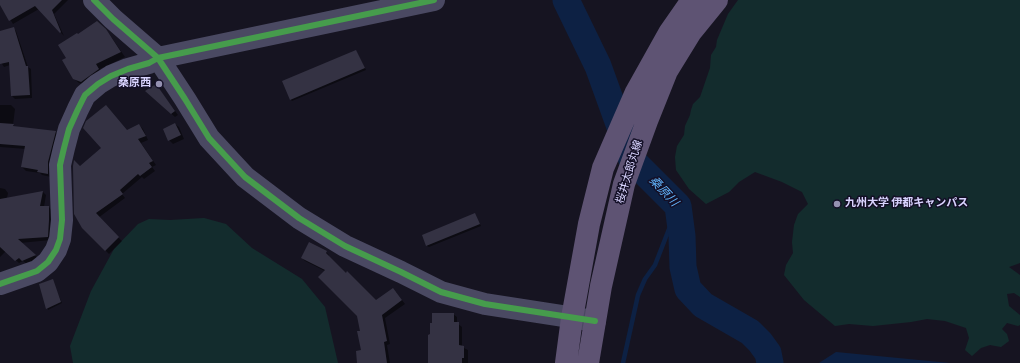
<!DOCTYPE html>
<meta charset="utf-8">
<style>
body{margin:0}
canvas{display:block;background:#161421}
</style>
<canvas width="1020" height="363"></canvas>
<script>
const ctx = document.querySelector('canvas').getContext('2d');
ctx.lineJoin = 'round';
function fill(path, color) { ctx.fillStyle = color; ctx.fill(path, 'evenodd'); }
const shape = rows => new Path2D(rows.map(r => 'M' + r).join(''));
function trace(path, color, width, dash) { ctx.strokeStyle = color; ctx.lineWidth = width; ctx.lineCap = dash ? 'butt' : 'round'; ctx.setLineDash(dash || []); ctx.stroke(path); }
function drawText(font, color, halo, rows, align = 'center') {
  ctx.font = font + ' "Source Sans 3","Noto Sans JP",sans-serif'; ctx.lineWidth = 3; ctx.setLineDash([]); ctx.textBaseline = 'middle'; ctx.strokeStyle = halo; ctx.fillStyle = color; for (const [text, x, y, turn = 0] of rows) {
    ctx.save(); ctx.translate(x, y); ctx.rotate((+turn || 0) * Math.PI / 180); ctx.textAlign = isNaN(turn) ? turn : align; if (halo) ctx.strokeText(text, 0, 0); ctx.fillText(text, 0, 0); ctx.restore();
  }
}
fill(shape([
 [738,0,1020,0,1020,263,1009,267,1020,275,1020,297,1014,293,1007,294,1009,306,1020,315,1020,325,1018,326,1007,323,1002,329,1007,334,1009,341,1001,347,990,345,981,348,972,356,965,350,969,338,966,328,945,321,927,319,911,322,873,326,849,324,835,326,804,300,784,275,786,265,793,253,792,242,794,225,798,214,808,204,802,192,782,182,755,172,739,182,729,192,706,204,689,189,676,170,675,157,677,146,684,135,685,126,690,115,691,110,693,104,700,97,710,68,711,55,716,47,717,40,728,14],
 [204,218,226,224,252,248,302,279,325,307,338,363,73,363,70,346,91,291,114,249,138,224,149,219,170,220]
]), '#132c2d');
fill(shape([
 [836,352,950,363,819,363]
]), '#0d2144');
fill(shape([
 [0,0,68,0,54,14,64,36,39,9,13,24,0,3],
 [97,22,110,35,125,57,100,69,103,74,87,86,79,83,73,78,67,58,78,35],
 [13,28,16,31,28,67,31,69,32,98,15,99,12,96,10,65,4,67,0,61,0,32],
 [356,51,366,70,292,101,290,99],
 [159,89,178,115,175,117,150,95],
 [0,105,11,105,15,109,13,125,16,128,55,132,59,135,51,177,42,175,40,173,26,171,22,167,26,149,0,147],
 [175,124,179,127,184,139,173,144,169,140],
 [139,125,143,129,148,140,141,143,156,165,152,167,155,171,144,179,142,177,122,194,125,198,98,218,122,241,109,254,83,228,80,167,127,131],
 [0,188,5,189,8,193,7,198,43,192,46,195,44,207,49,207,52,211,51,240,20,243,39,259,27,264,23,261,19,263,6,251,0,257],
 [475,214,481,226,429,247,427,246,423,236],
 [326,252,329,255,328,257,376,301,396,292,405,304,385,318,390,344,387,345,390,363,358,363,362,351,361,332,358,316,325,271,305,261,302,258],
 [52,280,62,303,48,310,40,284],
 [453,314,457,317,457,323,462,327,462,347,468,350,468,363,429,363]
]), '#0007');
trace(shape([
 [623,363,638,295,645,279,655,265,678,206]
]), '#0d2144', 4.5);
trace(shape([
 [566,0,598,66,632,160,678,206,682,236,683,267,688,289,703,305,750,332,760,342,768,353,770,363]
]), '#0d2144', 27);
fill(shape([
 [0,0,62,0,52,10,61,32,60,33,35,6,9,21,0,5],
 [97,21,106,29,121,52,96,64,99,69,81,82,73,79,62,60,66,58,58,45,77,33,78,34],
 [14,27,26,66,28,66,30,95,11,96,9,62,0,64,0,31],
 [356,50,365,68,290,100,282,81],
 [156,84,175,111,171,114,145,91],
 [106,105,127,130,139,124,146,136,138,139,153,161,149,163,152,167,140,176,138,174,120,190,123,194,96,213,119,237,105,251,82,228,74,214,73,166,74,160,80,166,101,148,83,128,86,121],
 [0,123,14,124,13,126,56,131,48,162,48,174,37,172,38,170,21,167,25,146,0,144],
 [175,123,181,135,168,141,163,129],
 [43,191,40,206,49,206,49,220,48,237,18,239,36,255,22,261,19,258,15,261,0,247,0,199],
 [475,213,480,224,426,246,422,235],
 [309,242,327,251,326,253,346,273,347,271,376,300,393,288,402,300,382,315,387,341,384,342,387,363,357,363,356,351,361,350,357,331,360,331,357,316,318,277,325,270,301,258],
 [53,279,61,302,46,309,39,284],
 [432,313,454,313,454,322,459,322,459,345,464,346,464,358,462,358,462,363,428,363,428,335,430,334,430,323,432,323]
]), '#343243');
trace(shape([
 [94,0,113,19,158,58,185,99,209,138,245,177,299,218,345,246,401,272,441,292,485,304,595,321],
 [0,284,37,271,48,262,56,250,60,239,62,220,60,165,64,148,69,129,78,109,85,95,98,84,111,76,128,69,149,63,158,58,434,0]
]), '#4a4962', 22);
trace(shape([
 [566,363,572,318,589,224,603,168,636,92,669,33,692,0],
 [588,363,601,286,624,184,647,121,667,71,691,32,717,0]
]), '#5e5373', 22);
trace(shape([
 [94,0,113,19,158,58,185,99,209,138,245,177,299,218,345,246,401,272,441,292,485,304,595,321],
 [0,284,37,271,48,262,56,250,60,239,62,220,60,165,64,148,69,129,78,109,85,95,98,84,111,76,128,69,149,63,158,58,434,0]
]), '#469c4c', 6);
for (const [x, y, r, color] of [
 [159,84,4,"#9591b1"],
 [837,204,4,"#9591b1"]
]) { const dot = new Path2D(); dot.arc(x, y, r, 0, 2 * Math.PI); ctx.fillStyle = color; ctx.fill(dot); trace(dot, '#130f26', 1.5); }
drawText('bold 11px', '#d9d4ff', '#130f26', [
 ["桑原西",151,84],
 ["九州大学 伊都キャンパス",845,204,"left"]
], 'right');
drawText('11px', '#d9d4ff', '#130f26', [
 ["桜井太郎丸線",630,172,-73]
]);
drawText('italic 12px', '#62b6ff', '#130f26', [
 ["桑原川",663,192,47]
]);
</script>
